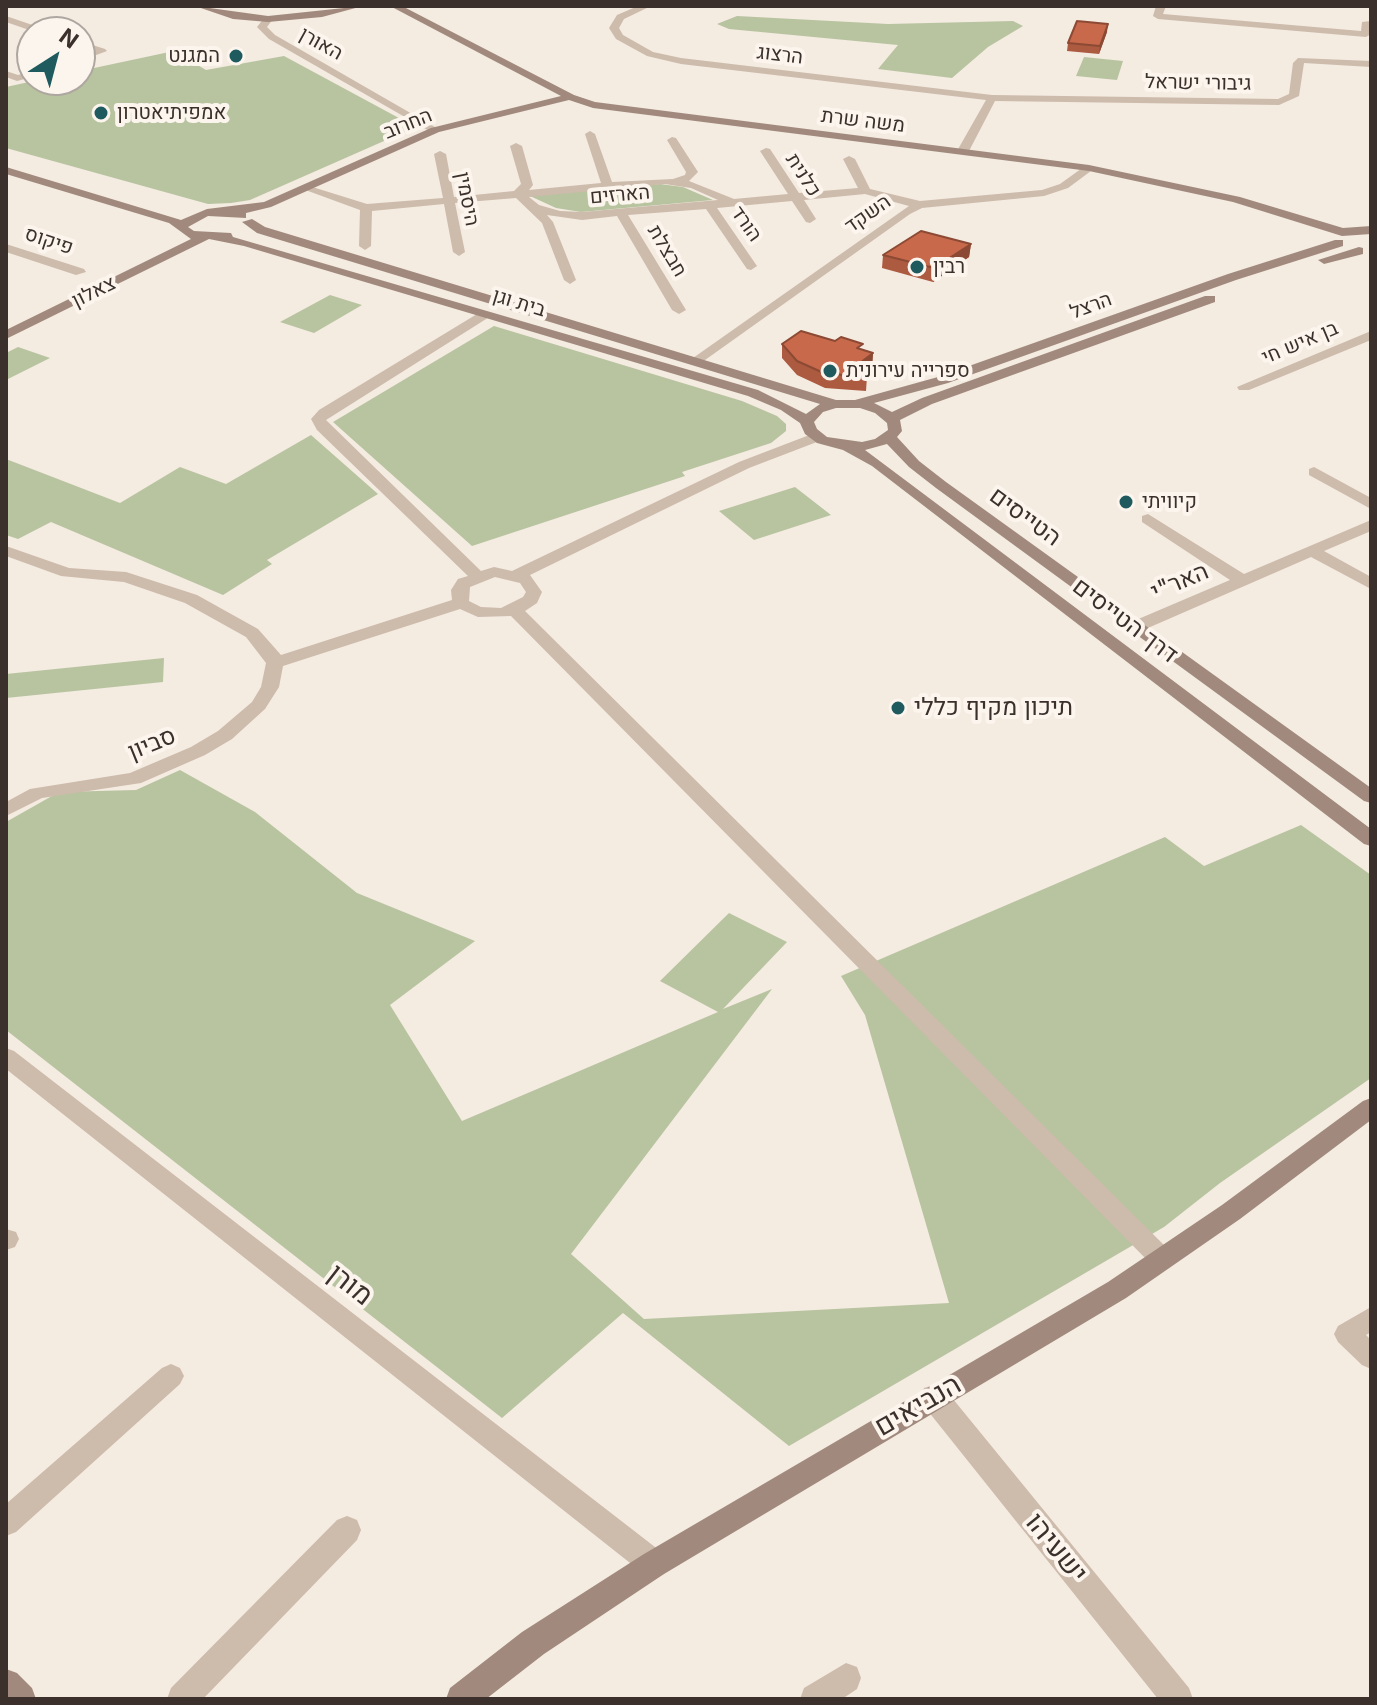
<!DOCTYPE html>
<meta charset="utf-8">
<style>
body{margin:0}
#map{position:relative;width:1377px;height:1705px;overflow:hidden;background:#f4ebe1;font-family:Inter,sans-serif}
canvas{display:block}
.frame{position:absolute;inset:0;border:8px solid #3b302b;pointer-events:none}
.north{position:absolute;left:16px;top:16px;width:80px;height:80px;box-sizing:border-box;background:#fbf5ee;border:2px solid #aea6a0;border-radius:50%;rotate:36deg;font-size:22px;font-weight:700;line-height:32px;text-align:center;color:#3b302b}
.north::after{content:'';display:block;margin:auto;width:28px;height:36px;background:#1f5a5e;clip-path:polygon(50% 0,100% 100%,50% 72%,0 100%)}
</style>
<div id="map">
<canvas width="1377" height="1705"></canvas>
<div class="frame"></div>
<div class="north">N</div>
</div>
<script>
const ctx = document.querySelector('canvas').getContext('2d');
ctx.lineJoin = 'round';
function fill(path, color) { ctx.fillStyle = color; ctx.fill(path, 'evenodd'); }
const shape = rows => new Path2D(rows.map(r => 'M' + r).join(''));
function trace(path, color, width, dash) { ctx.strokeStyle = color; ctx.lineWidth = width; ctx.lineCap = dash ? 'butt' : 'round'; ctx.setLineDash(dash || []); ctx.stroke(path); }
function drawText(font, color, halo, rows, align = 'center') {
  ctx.font = font + ' Inter,Heebo,sans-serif'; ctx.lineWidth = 8; ctx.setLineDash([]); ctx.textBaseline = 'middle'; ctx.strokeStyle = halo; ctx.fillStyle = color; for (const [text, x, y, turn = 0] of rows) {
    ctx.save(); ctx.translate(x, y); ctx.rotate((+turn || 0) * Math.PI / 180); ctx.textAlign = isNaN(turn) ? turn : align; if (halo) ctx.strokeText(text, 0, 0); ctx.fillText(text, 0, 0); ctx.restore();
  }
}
fill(shape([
 [737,16,888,24,1013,21,1023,26,988,47,952,78,878,69,898,45,729,29,717,24],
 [174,51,206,70,284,56,410,124,409,130,250,200,231,203,208,204,6,148,6,87,38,80,80,80,80,71],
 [1084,57,1123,61,1117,80,1076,76],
 [660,184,683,187,713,200,581,212,556,208,530,196],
 [330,295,362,305,314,333,280,322],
 [494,326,742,401,777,416,786,424,786,431,771,443,682,472,685,476,472,546,333,422],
 [18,347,50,358,6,380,6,353],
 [311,435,378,494,267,560,272,564,223,595,51,522,18,539,6,535,6,459,120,503,180,467,226,484],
 [795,487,831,515,754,540,719,511],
 [164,658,163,682,6,698,6,674],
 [180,770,255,812,357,893,475,941,390,1005,462,1121,718,1012,660,981,729,913,787,942,723,1009,772,989,571,1254,644,1319,949,1303,865,1015,841,976,1165,837,1204,866,1301,825,1371,875,1371,1078,1220,1183,1164,1227,789,1446,623,1313,502,1418,6,1030,6,822,59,792,136,790]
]), '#b8c4a0');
fill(shape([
 [638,6,651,6,624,19,619,28,623,35,653,52,681,58,992,95,1278,99,1289,94,1293,63,1298,58,1371,61,1371,67,1304,63,1299,96,1279,105,995,101,969,151,963,154,957,151,986,100,681,64,647,56,616,39,609,28,617,15,638,6],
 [1156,6,1166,6,1163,14,1361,31,1362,22,1371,21,1371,34,1366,37,1158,19,1153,16,1156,6],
 [6,16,47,30,49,32,35,32,6,22,6,16],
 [265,17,273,19,267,27,275,35,440,130,431,132,269,39,257,27,265,17],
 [80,41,105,49,107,51,80,61,80,55,92,51,80,47,80,41],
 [6,71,18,75,32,71,32,77,17,81,6,77,6,71],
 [590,131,595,134,612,182,673,179,685,175,686,172,667,140,672,137,676,138,698,172,689,181,734,199,788,194,760,151,766,148,770,149,799,193,858,188,843,159,849,156,855,159,870,189,920,201,1042,190,1060,184,1085,166,1095,168,1068,188,1044,196,922,208,910,214,698,365,691,361,693,358,909,206,865,194,804,200,816,219,810,223,806,222,792,201,717,208,757,266,751,270,747,269,706,209,628,215,686,310,679,314,672,310,617,216,582,220,547,215,553,222,576,280,570,284,564,280,542,223,516,198,455,203,465,252,459,256,453,252,444,204,372,211,371,246,365,250,359,246,360,210,300,188,306,185,367,204,443,198,434,154,440,151,446,154,454,197,514,191,521,184,510,146,516,143,522,146,533,185,529,190,601,183,585,134,590,131],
 [665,184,691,188,718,200,582,212,560,211,539,205,529,197,665,184],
 [6,244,84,269,86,272,76,275,6,252,6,244],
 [482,311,494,314,326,420,481,571,494,567,512,571,739,462,812,434,822,434,822,440,749,468,530,575,542,592,537,603,525,611,1171,1252,1175,1259,1171,1266,1162,1270,1153,1266,511,616,478,617,460,609,283,666,279,687,265,709,232,739,205,755,141,783,42,798,6,816,6,802,30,789,130,773,191,747,218,731,252,702,261,687,266,663,246,637,185,603,124,582,61,576,6,556,6,546,69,568,126,572,197,595,258,629,281,655,452,600,451,590,458,579,468,576,317,430,311,419,319,410,482,311],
 [495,577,520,583,526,592,523,597,501,608,481,607,469,601,470,587,495,577],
 [1371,331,1371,340,1249,390,1239,390,1237,387,1371,331],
 [1314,467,1371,498,1371,509,1309,475,1309,469,1314,467],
 [1148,514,1244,574,1371,520,1371,531,1324,551,1371,577,1371,589,1311,557,1141,631,1129,631,1126,627,1129,623,1230,580,1142,522,1142,516,1148,514],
 [6,1048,14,1051,664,1554,669,1564,664,1574,654,1578,644,1574,6,1069,6,1048],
 [6,1229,16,1232,19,1239,15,1247,6,1250,6,1229],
 [1371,1307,1371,1332,1366,1335,1371,1340,1371,1369,1362,1365,1338,1342,1334,1334,1338,1326,1371,1307],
 [171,1364,180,1368,184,1376,180,1384,16,1532,6,1536,6,1504,162,1368,171,1364],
 [934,1385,944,1388,1189,1688,1193,1699,1158,1699,924,1406,921,1397,924,1388,934,1385],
 [347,1516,357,1520,361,1530,357,1540,203,1699,167,1699,171,1688,337,1520,347,1516],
 [846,1663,857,1667,861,1678,857,1689,842,1699,800,1699,804,1688,846,1663]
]), '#cdbbac');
fill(shape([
 [195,6,268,16,363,6,322,17,268,22,233,19,195,6],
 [390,6,402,6,574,95,595,102,1089,165,1240,197,1343,228,1371,226,1371,234,1342,236,1233,202,1089,171,593,108,569,100,439,132,271,207,246,213,246,218,208,216,188,227,194,231,231,233,233,237,758,390,806,414,820,404,257,233,242,222,252,219,265,227,836,400,855,400,938,377,1228,274,1335,240,1343,240,1343,246,1236,280,948,383,874,403,892,412,922,398,1205,296,1215,296,1215,302,932,404,900,420,902,431,897,437,919,461,946,482,1371,788,1371,803,1364,801,936,488,909,467,887,444,865,450,1371,829,1371,846,1364,844,872,466,843,450,817,443,805,434,800,423,781,410,748,396,244,246,209,239,6,339,6,330,191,239,169,223,6,174,6,167,181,220,207,209,264,202,431,128,561,96,390,6],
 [836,408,860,408,875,413,887,423,888,430,875,439,862,442,827,437,817,429,814,422,823,412,836,408],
 [1359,247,1363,248,1363,254,1324,264,1318,260,1359,247],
 [1371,1098,1371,1120,1240,1219,1126,1298,664,1574,544,1654,486,1699,446,1699,450,1688,522,1632,644,1554,1108,1282,1222,1205,1363,1101,1371,1098],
 [6,1669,17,1673,32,1688,36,1699,6,1699,6,1669]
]), '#a18a7d');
fill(shape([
 [1107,32,1099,54,1067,51,1068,43],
 [971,244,969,257,933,282,882,268,883,255],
 [782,344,862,350,873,353,872,367,864,373,867,376,866,391,825,388,797,375,782,358]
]), '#ac5a40');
fill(shape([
 [1108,24,1107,32,1099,54,1100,46],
 [971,244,969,257,933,282,934,268],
 [873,353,872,367,860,376,856,366]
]), '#8c4a34');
const building = shape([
 [1077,21,1108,24,1100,46,1068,43,1077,21],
 [921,231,971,244,934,268,883,255,921,231],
 [801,331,835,341,841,337,863,344,857,348,873,353,856,366,867,376,826,374,797,361,782,344,801,331]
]);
fill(building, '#c8694b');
trace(building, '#8c4a34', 2);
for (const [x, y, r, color] of [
 [236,56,8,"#1f5a5e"],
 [101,113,8,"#1f5a5e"],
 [917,267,8,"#1f5a5e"],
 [830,371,8,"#1f5a5e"],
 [1126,502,8,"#1f5a5e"],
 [898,708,8,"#1f5a5e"]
]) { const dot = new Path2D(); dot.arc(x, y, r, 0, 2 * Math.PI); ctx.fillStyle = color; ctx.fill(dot); trace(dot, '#fbf5ee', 3); }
drawText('20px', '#3b302b', '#fbf5ee', [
 ["האורן",321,44,29],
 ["הרצוג",780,55,7],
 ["גיבורי ישראל",1198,83,1],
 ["משה שרת",863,121,7],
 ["החרוב",408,124,-22],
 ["כלנית",803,175,57],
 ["הארזים",620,195,-5],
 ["היסמין",467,199,79],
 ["השקד",868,214,-35],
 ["הורד",746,224,55],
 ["פיקוס",49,241,18],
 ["חבצלת",667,251,59],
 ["צאלון",94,292,-26],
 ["בית וגן",519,303,17],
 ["הרצל",1091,306,-20],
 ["בן איש חי",1300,343,-23]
]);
drawText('20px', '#3b302b', '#fbf5ee', [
 ["המגנט",220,56,"right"],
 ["אמפיתיאטרון",117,113],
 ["רבין",933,267],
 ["ספרייה עירונית",846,371],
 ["קיוויתי",1142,502]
], 'left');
drawText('24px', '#3b302b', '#fbf5ee', [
 ["הטייסים",1025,517,36],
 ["האר\"י",1180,582,-23],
 ["דרך הטייסים",1125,621,37],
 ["סביון",152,744,-22]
]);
drawText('24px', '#3b302b', '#fbf5ee', [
 ["תיכון מקיף כללי",914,708]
], 'left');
drawText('28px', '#3b302b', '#fbf5ee', [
 ["מורן",350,1285,38],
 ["הנביאים",918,1406,-30],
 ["ישעיהו",1056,1548,51]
]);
</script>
